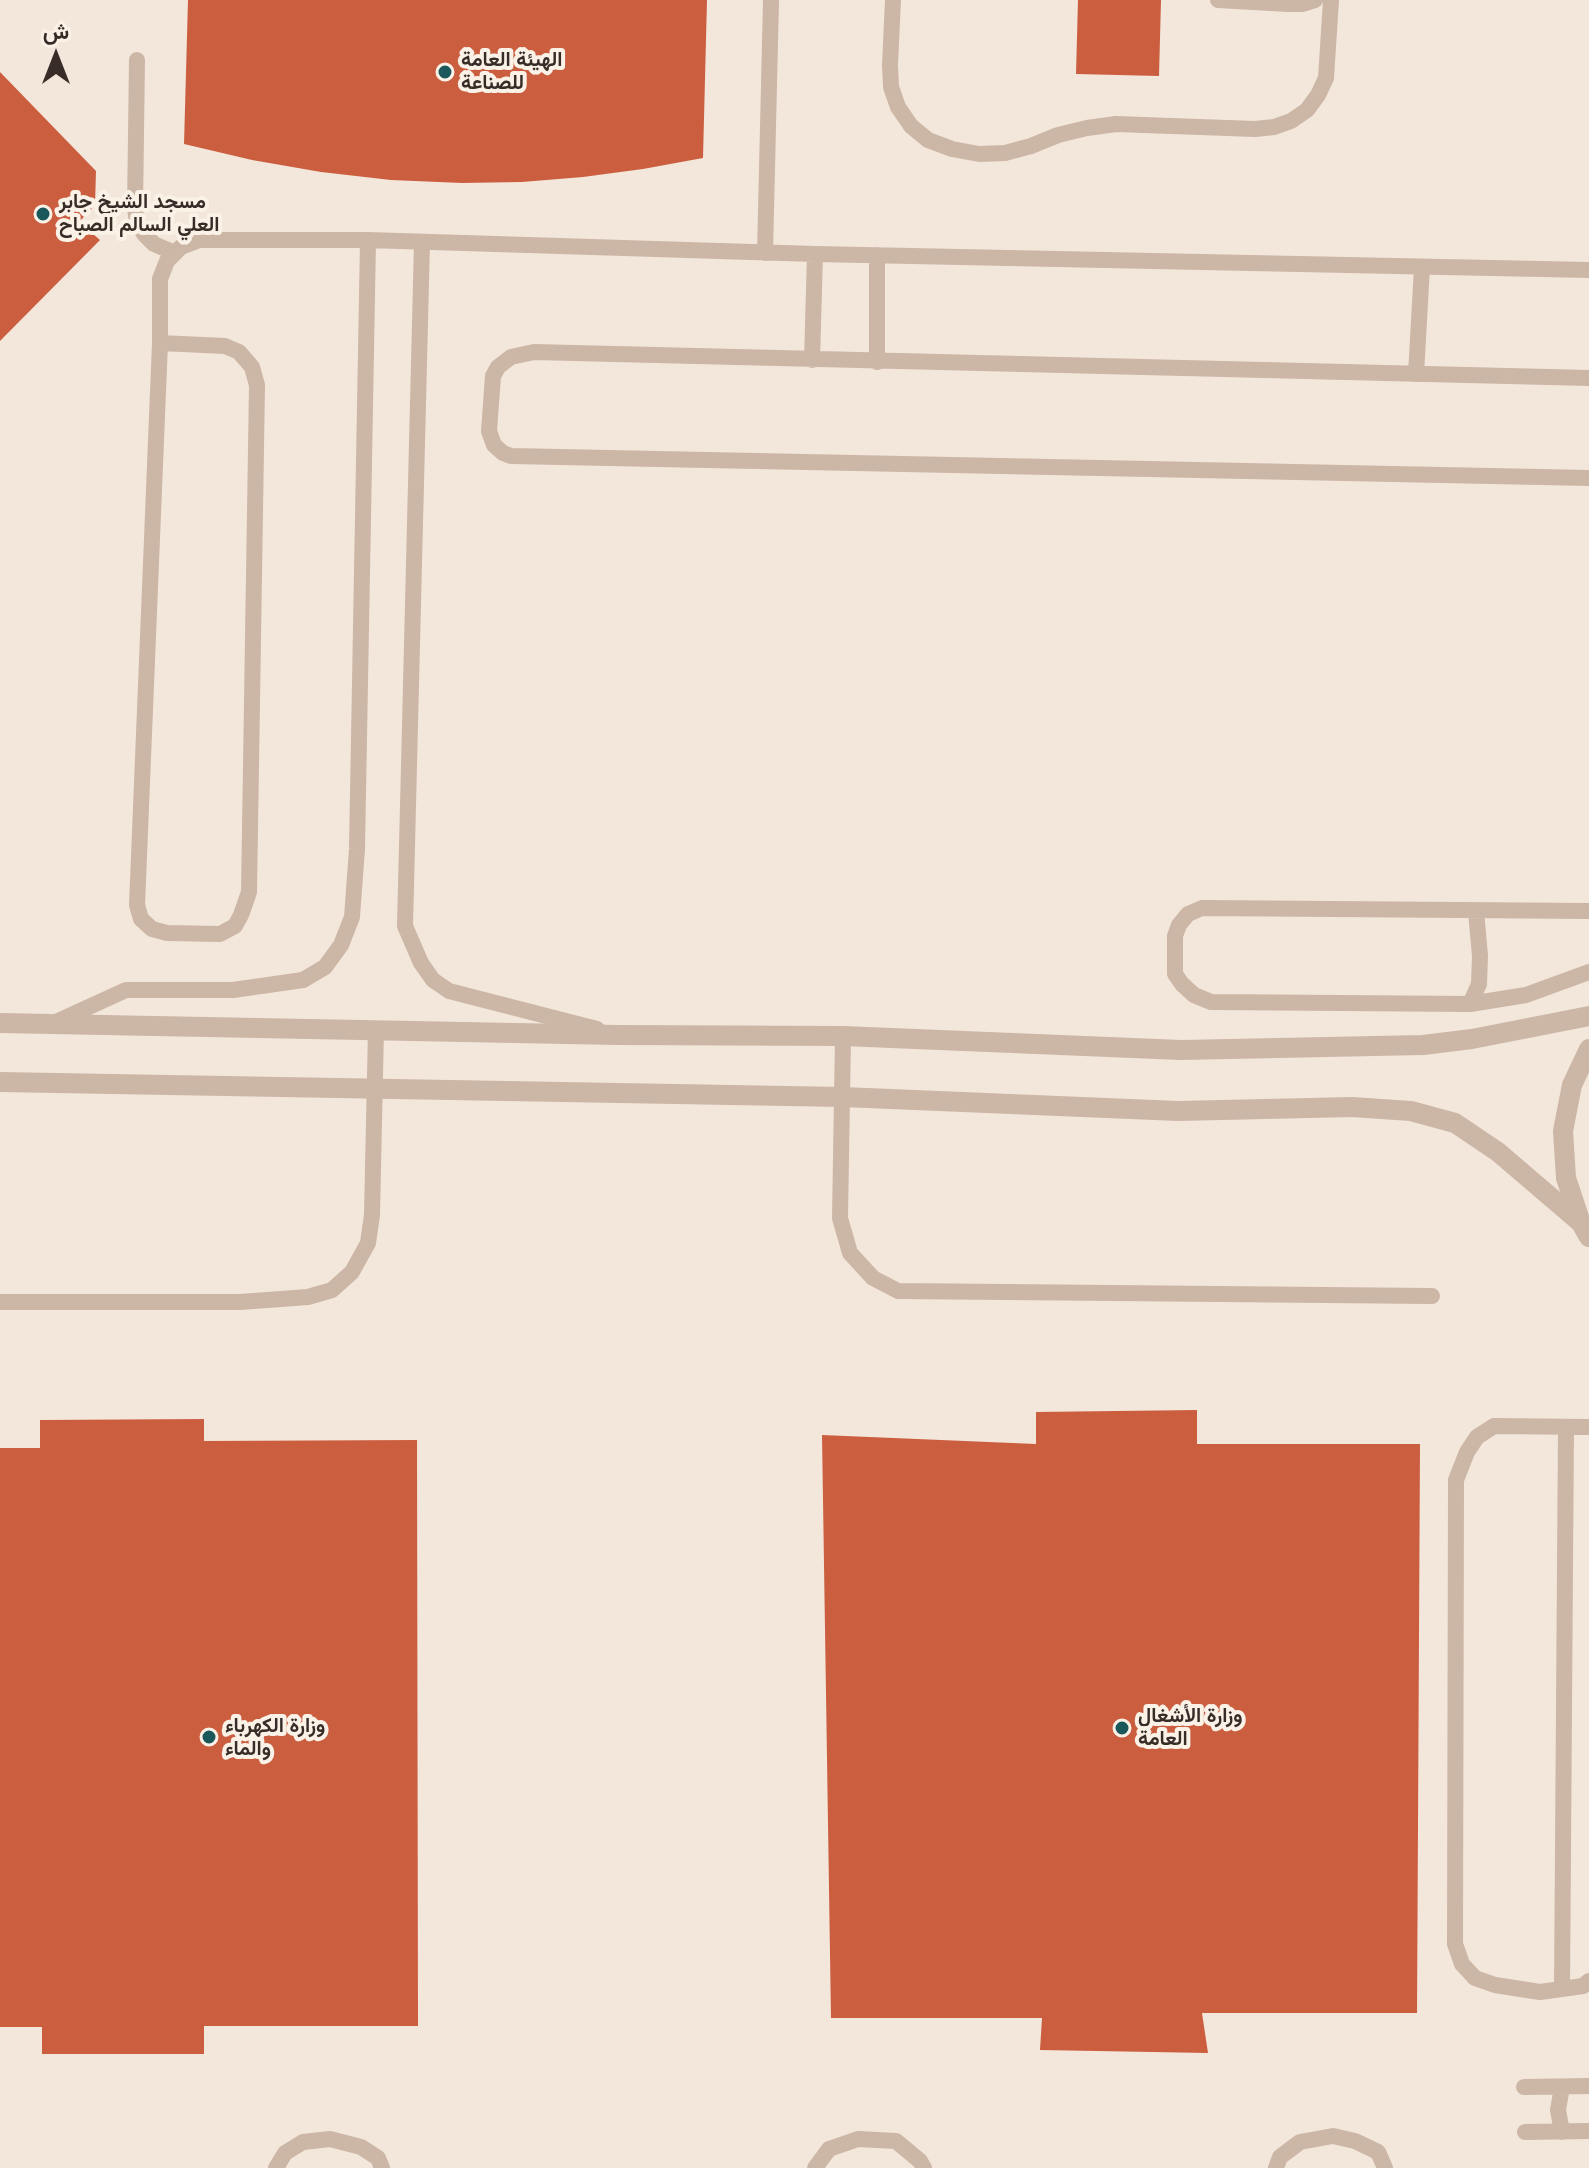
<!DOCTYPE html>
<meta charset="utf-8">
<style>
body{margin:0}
#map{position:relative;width:1589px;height:2168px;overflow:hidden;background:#f3e7db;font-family:Arial,Vazirmatn,sans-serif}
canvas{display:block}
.north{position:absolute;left:16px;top:16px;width:80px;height:80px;-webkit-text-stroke:6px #faf1e7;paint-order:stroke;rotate:0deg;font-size:22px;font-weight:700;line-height:32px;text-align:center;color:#372c27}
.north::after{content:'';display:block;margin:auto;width:28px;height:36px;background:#372c27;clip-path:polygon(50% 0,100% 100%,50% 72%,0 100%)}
</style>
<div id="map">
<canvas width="1589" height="2168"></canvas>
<div class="north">ش</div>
</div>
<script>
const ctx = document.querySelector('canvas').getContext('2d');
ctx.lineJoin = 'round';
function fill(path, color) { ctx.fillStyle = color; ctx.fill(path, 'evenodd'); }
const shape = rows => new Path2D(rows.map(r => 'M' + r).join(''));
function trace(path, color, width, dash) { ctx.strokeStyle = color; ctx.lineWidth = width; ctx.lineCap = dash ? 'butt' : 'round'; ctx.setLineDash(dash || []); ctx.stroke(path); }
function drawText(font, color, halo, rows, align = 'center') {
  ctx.font = font + ' Arial,Vazirmatn,sans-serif'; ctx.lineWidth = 8; ctx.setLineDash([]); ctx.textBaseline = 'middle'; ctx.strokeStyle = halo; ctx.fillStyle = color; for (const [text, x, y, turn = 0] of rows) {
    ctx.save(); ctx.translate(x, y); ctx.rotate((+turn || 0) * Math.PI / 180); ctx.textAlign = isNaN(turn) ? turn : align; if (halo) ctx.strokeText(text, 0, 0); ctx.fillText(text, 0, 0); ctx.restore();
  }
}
fill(shape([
 [188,0,707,0,703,158,643,169,583,177,522,182,462,183,391,180,321,172,252,160,184,144],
 [1078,0,1161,0,1159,76,1076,74],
 [0,72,96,171,95,205,79,222,100,240,0,341],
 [1197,1410,1197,1444,1420,1444,1417,2013,1202,2013,1208,2053,1040,2050,1042,2018,831,2018,822,1435,1036,1444,1036,1412],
 [204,1419,204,1441,417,1440,418,2026,204,2026,204,2054,42,2054,42,2027,0,2027,0,1448,40,1448,40,1420]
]), '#cc5e40');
trace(shape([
 [893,0,890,65,891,87,898,107,911,126,928,140,952,149,979,154,1005,153,1031,146,1058,135,1087,128,1116,124,1255,129,1274,127,1291,121,1307,110,1318,95,1326,78,1331,0],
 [1218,0,1288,4,1302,4,1315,0],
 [137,60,135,208,137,222,144,234,154,244,175,253],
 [422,242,405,926,421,963,433,980,449,991,597,1029],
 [765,253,771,0],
 [160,343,225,346,239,352,252,367,257,385,249,892,241,915,235,926,220,934,167,933,152,929,141,919,137,905,160,343,160,279,167,261,181,247,199,240,368,240,815,254,1589,270],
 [812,360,815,254],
 [877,362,877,255],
 [1416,374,1422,267],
 [1589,378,534,352,511,357,498,367,493,376,489,431,494,445,503,453,511,456,1589,478],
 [1589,911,1202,908,1188,914,1179,925,1175,936,1175,974,1182,984,1194,995,1211,1002,1470,1004,1526,995,1589,972],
 [1470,1004,1479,984,1480,956,1476,911],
 [56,1022,126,990,233,990,303,980,325,967,341,945,352,917,357,849,368,240],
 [843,1036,840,1218,850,1253,873,1278,898,1291,1432,1296],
 [0,1302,240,1302,308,1297,332,1290,352,1272,368,1243,372,1215,376,1029],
 [1589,1427,1494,1426,1477,1437,1467,1452,1456,1480,1455,1944,1462,1964,1475,1978,1495,1985,1540,1992,1583,1986,1589,1981],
 [1562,1989,1566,1427],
 [1524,2087,1589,2086],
 [1562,2087,1558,2110,1562,2132],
 [1525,2132,1589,2131],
 [276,2168,285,2153,303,2142,330,2139,361,2147,378,2158,382,2168],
 [815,2168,829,2149,858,2139,896,2141,920,2161,924,2168],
 [1276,2168,1280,2157,1300,2142,1333,2136,1355,2141,1378,2152,1385,2168]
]), '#ccb6a6', 16);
trace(shape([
 [0,1023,618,1035,843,1036,1181,1050,1423,1045,1472,1039,1589,1016],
 [1589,1049,1572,1085,1563,1131,1566,1178,1581,1223,1589,1237],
 [0,1082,843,1097,1178,1111,1352,1107,1411,1111,1455,1123,1498,1152,1581,1223]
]), '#ccb6a6', 20);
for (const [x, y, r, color] of [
 [445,72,8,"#1b585b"],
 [43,214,8,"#1b585b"],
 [1122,1728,8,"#1b585b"],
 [209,1737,8,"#1b585b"]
]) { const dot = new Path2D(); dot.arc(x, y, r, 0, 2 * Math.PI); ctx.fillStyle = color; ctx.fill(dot); trace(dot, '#faf1e7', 3); }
drawText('bold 20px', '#372c27', '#faf1e7', [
 ["الهيئة العامة",461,60],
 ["للصناعة",461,83],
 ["مسجد الشيخ جابر",59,202],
 ["العلي السالم الصباح",59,225],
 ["وزارة الأشغال",1138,1716],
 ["العامة",1138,1739],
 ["وزارة الكهرباء",225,1726],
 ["والماء",225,1749]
], 'left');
</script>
